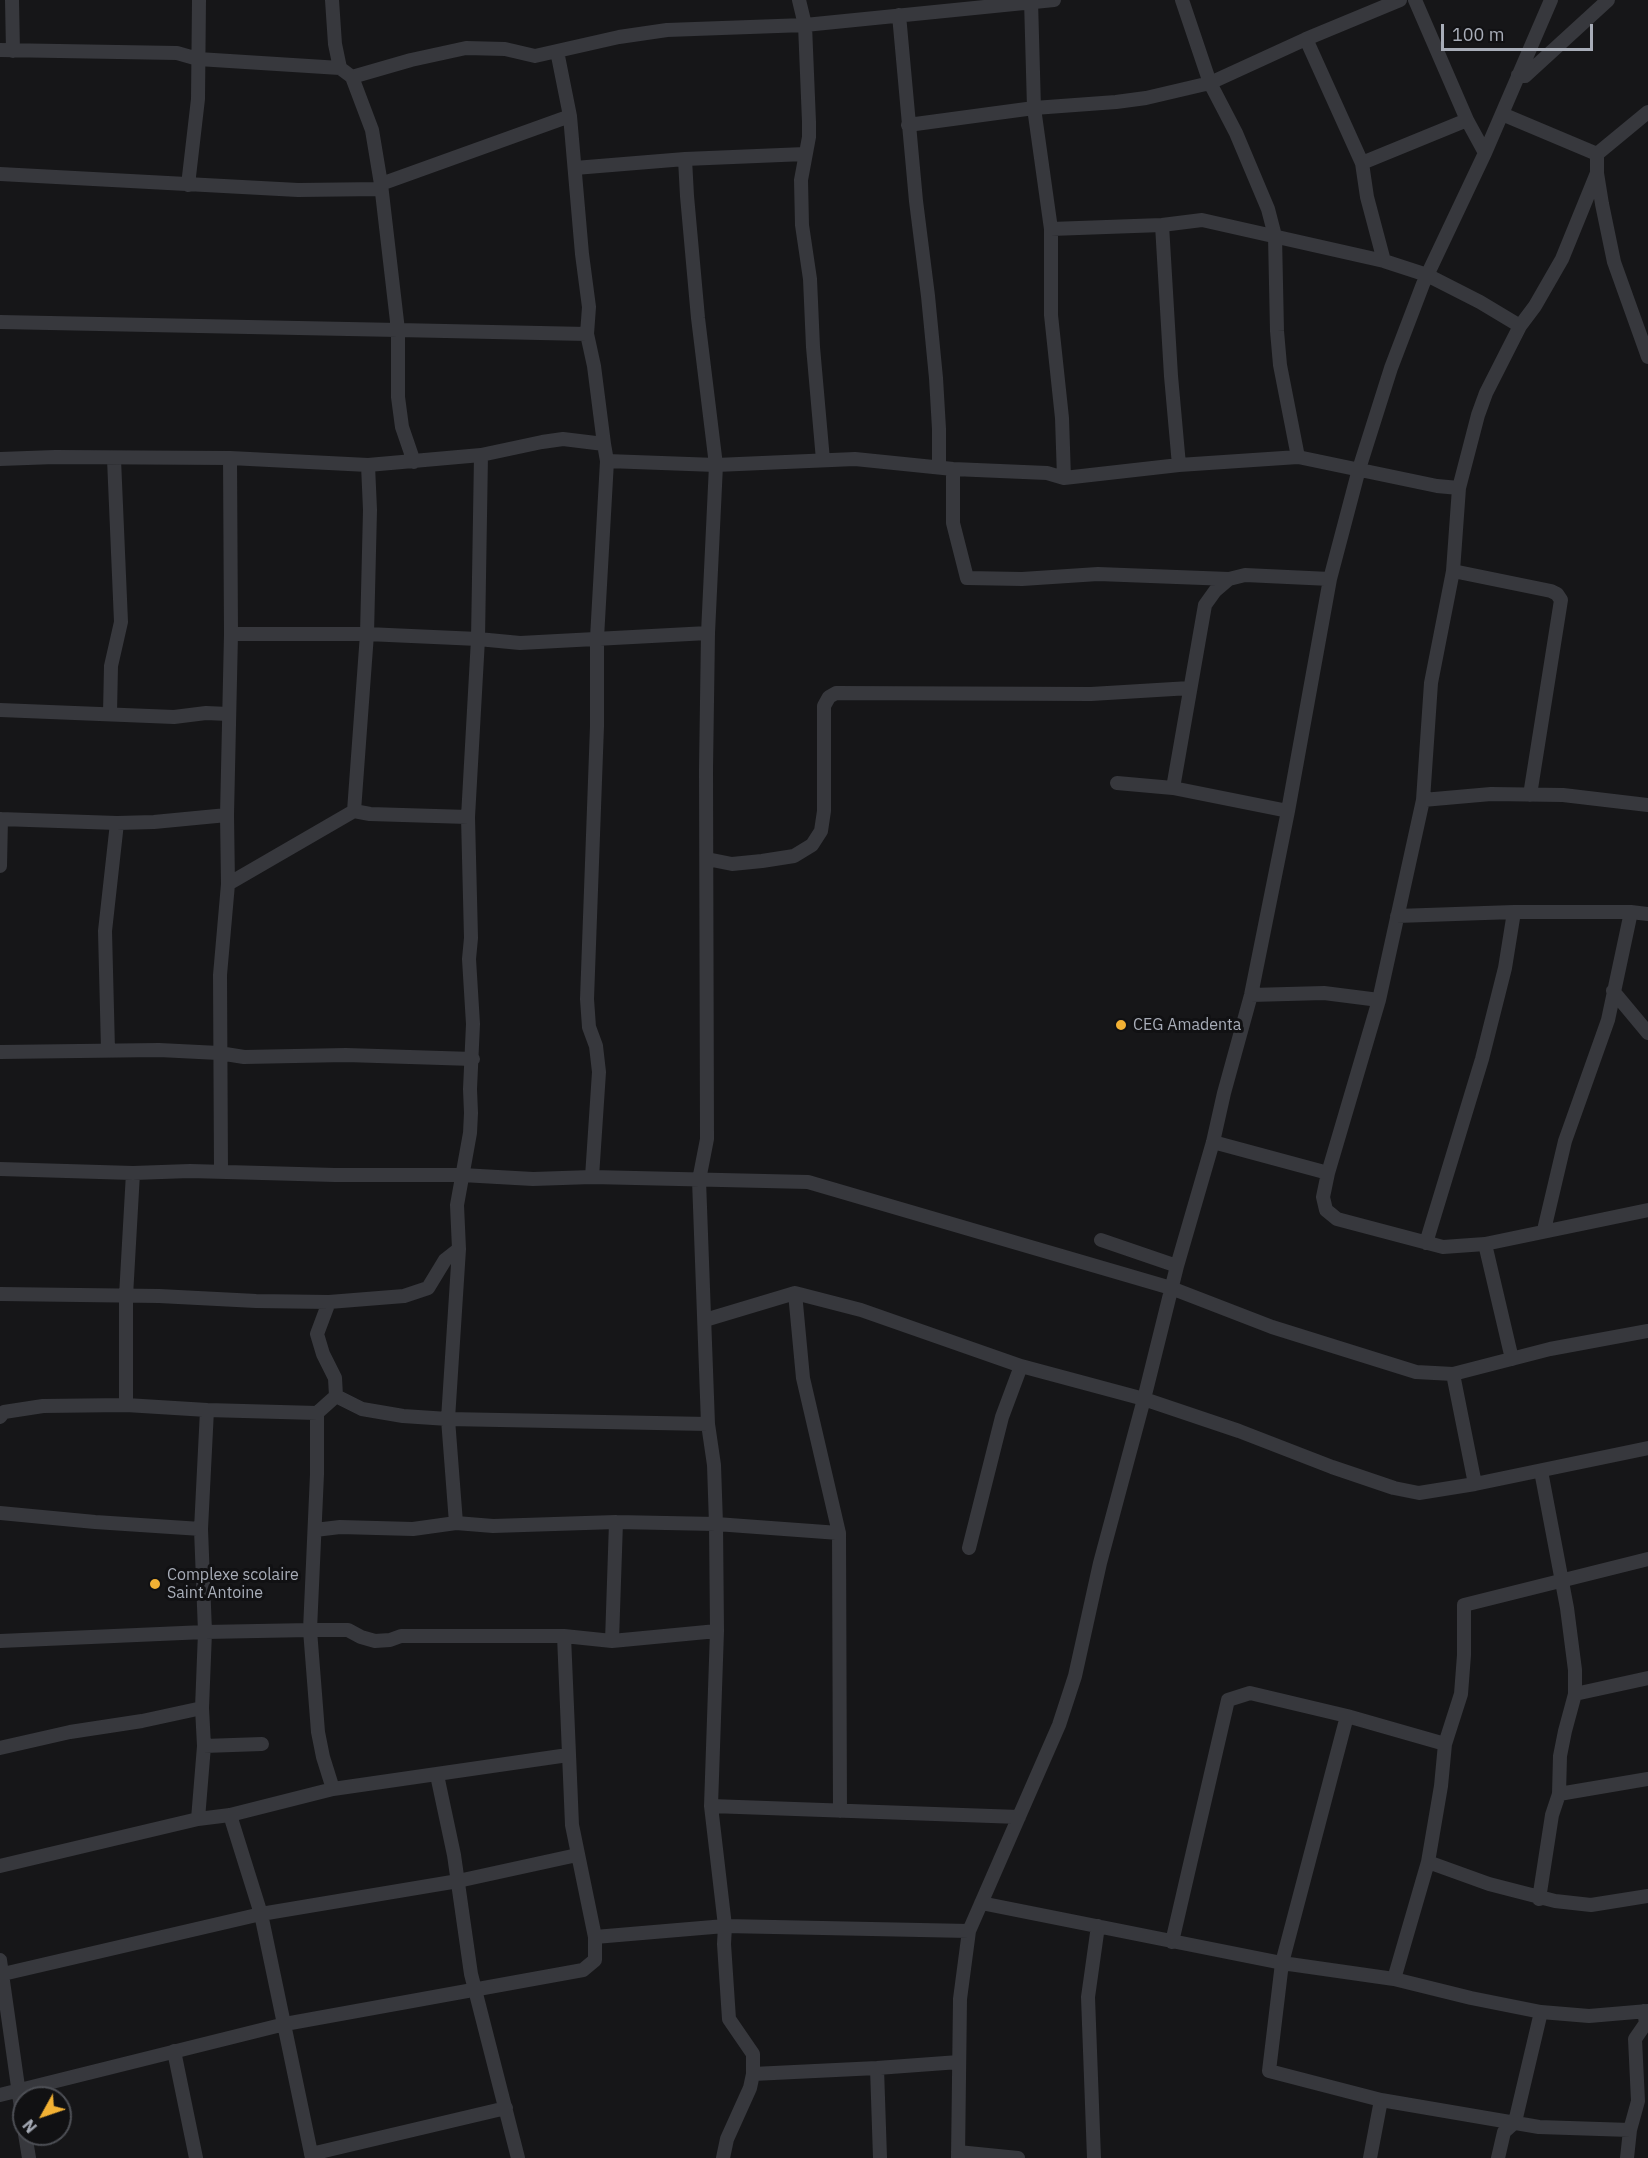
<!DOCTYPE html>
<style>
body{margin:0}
#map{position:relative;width:1648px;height:2158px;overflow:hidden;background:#161618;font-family:"IBM Plex Sans",sans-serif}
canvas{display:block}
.north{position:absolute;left:12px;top:2086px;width:60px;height:60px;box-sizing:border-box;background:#111113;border:2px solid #4d4f55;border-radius:50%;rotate:230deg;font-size:16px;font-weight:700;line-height:24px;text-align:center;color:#a8adb8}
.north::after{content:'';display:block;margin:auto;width:21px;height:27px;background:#f2b134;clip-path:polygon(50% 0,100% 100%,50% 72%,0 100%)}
.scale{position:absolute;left:1441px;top:24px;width:152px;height:27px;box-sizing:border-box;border:3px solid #a8adb8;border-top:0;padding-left:8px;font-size:18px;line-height:21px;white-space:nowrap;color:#a8adb8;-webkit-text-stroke:4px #111113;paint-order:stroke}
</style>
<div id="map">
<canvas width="1648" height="2158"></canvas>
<div class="north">N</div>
<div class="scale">100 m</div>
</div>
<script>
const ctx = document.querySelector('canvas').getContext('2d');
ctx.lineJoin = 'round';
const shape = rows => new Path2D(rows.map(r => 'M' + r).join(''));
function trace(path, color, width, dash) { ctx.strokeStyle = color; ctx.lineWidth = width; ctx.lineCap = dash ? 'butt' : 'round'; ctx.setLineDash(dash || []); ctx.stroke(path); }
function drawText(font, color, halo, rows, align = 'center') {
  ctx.font = font + ' "IBM Plex Sans",sans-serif'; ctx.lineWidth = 6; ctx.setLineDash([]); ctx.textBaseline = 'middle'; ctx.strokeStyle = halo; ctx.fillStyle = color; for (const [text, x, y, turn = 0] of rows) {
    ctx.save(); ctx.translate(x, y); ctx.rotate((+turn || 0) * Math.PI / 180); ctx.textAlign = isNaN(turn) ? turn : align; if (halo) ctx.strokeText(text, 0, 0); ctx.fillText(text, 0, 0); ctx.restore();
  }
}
trace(shape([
 [12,0,13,51],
 [332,0,335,44,340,68,352,77,372,130,381,184,398,330,587,334],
 [799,0,805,25,809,122,809,137,801,180,802,225,810,279,813,347,823,460],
 [1031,0,1034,108,1051,229,1051,315,1062,418,1064,478],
 [1182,0,1210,83,1236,133,1268,209,1275,236,1277,331,1280,365,1298,457],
 [1415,0,1467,120,1485,153],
 [899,15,916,201,928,296,936,378,939,429,939,467],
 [1306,39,1362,163,1367,197,1384,261],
 [0,50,177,53,198,59,340,68],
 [557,51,570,116,582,254,589,307,587,334,594,366,604,444],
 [1518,75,1525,76,1608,0],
 [352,77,411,60,466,48,505,49,535,56,619,37,667,30,805,25,1054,0],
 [1502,114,1597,154],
 [908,125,1034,108,1116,102,1146,98,1210,83,1306,39,1400,0],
 [1597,154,1597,173,1602,204,1614,262,1648,357],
 [1597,154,1648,112],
 [685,159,687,196,698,318,716,465,708,633,706,769,707,1139,699,1180,708,1424,714,1465,716,1524,717,1631,711,1806,725,1926,724,1944,729,2019,753,2054,753,2074,750,2088,727,2139,723,2158],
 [1362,163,1467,120],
 [575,168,685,159,805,154],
 [0,174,298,190,381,189],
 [381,184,570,116],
 [188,185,198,99,199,0],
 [1162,225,1171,376,1179,465],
 [1051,229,1162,225,1202,220,1384,261,1427,275,1480,302,1520,326],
 [0,322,398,330,398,397,402,427,414,462],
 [0,459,55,457,230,458,368,465,481,455,542,442,563,439,604,444,607,461,597,638,597,726,587,999,589,1027,596,1046,599,1072,592,1177],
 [607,461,716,465,855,459,953,469,1047,473,1064,478,1179,465,1298,457,1437,486,1459,488],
 [953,469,953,523,967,578,1022,579,1098,574,1229,579],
 [1453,571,1551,591,1557,594,1561,600,1530,795],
 [231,634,367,634,478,639,520,643,708,633],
 [0,710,174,717,206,713,228,714],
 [110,713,111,666,121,622,114,459],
 [1117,783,1173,788,1288,811],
 [1173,788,1205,605,1215,591,1229,579,1245,575,1330,579],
 [1423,800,1491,794,1563,795,1648,805],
 [354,811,367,634,370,510,368,465],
 [0,819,117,823,154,822,227,815],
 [707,859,732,864,762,861,794,856,812,845,821,831,824,811,824,706,829,697,836,693,1091,694,1190,688],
 [0,866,1,819],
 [228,884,354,811,370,814,468,817],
 [1397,916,1514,912,1631,912,1648,914],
 [1613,991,1648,1033],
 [1251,995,1324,993,1379,1000],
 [108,1050,105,931,117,823],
 [0,1052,159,1050,219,1053,244,1057,346,1055,473,1059],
 [1213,1142,1328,1173,1323,1197,1326,1210,1337,1219,1443,1247,1485,1244,1648,1210],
 [0,1169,133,1173,190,1171,335,1175,462,1175,533,1179,592,1177,808,1182,1171,1288,1272,1327,1416,1372,1453,1374,1550,1349,1648,1331],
 [221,1172,220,975,228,884,227,815,231,634,230,458],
 [133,1173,126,1296,126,1405,207,1410],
 [1328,1173,1379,1000,1423,800,1431,683,1453,571,1459,488,1478,415,1486,393,1520,326,1535,306,1562,259,1597,173],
 [1544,1230,1565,1141,1608,1020,1631,912],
 [1101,1240,1177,1266],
 [1426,1243,1482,1059,1505,968,1514,912],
 [1485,1244,1512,1359],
 [795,1293,803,1378,839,1533,840,1811],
 [0,1294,159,1296,256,1301,329,1302,404,1296,428,1288,445,1260,459,1249,457,1205,470,1133,471,1113,470,1089,473,1024,469,959,471,938,468,817,478,639,481,455],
 [705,1320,795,1293,861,1310,1021,1366,1144,1399,1239,1431,1332,1467,1394,1488,1419,1493,1475,1484,1648,1448],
 [1453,1374,1475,1484],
 [336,1396,362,1409,403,1416,448,1419,708,1424],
 [0,1417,4,1412,43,1406,126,1405],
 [0,1513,95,1522,201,1529],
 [456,1523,448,1419,459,1249],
 [315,1530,340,1527,413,1529,456,1523,493,1526,616,1522,716,1524,839,1533],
 [969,1548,1002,1417,1021,1366],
 [0,1641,205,1632,310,1630,317,1474,317,1413],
 [612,1641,616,1522],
 [1575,1694,1648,1678],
 [1347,1716,1282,1963,1269,2071,1381,2100,1539,2127,1630,2130,1638,2101,1635,2039,1646,2023,1644,2011],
 [204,1746,262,1744],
 [0,1748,70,1732,142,1721,202,1708],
 [437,1775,454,1855,471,1974,518,2158],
 [333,1789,323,1757,318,1732,310,1630,348,1630,361,1637,375,1641,390,1640,401,1636,564,1636,612,1641,717,1631],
 [1559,1794,1648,1779],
 [711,1806,1019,1817],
 [230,1815,261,1914,312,2158],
 [198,1819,204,1746,202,1708,205,1632,201,1529,207,1410,317,1413,336,1396,335,1378,323,1354,317,1334,329,1302],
 [1428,1862,1489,1884,1555,1901,1591,1905,1648,1896],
 [0,1866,198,1819,230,1815,333,1789,568,1755],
 [1539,1899,1552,1815,1559,1794,1560,1756,1565,1731,1575,1694,1575,1670,1567,1608,1541,1471],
 [981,1903,1282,1963,1394,1979,1471,1998,1541,2012,1589,2016,1648,2011],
 [595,1937,725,1926,969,1931],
 [1172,1942,1228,1700,1250,1693,1347,1716,1445,1744],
 [0,1960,24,2129],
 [3,1974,261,1914,458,1881,577,1855],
 [1394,1979,1428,1862,1441,1786,1445,1744,1461,1694,1464,1655,1464,1605,1648,1559],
 [174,2051,196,2158],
 [877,2068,880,2158],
 [753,2074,877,2068,959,2062],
 [0,2095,285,2024,583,1970,595,1960,595,1937,572,1825,564,1636],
 [25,2134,29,2158],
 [958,2152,1018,2158],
 [311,2154,506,2108],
 [958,2158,960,1999,969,1931,1059,1725,1075,1676,1100,1563,1144,1399,1177,1266,1213,1142,1224,1093,1251,995,1288,811,1330,579,1359,469,1391,368,1423,284,1485,153,1551,0],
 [1094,2158,1088,1997,1098,1926],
 [1370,2158,1381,2100],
 [1498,2158,1504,2132,1515,2122,1541,2012],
 [1627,2158,1630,2130]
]), '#37383d', 14);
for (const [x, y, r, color] of [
 [1121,1025,6,"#f2b134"],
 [155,1584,6,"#f2b134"]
]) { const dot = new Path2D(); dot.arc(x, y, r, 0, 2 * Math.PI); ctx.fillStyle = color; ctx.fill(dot); trace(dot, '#111113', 2); }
drawText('16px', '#a8adb8', '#111113', [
 ["CEG Amadenta",1133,1025],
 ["Complexe scolaire",167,1575],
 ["Saint Antoine",167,1593]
], 'left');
</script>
